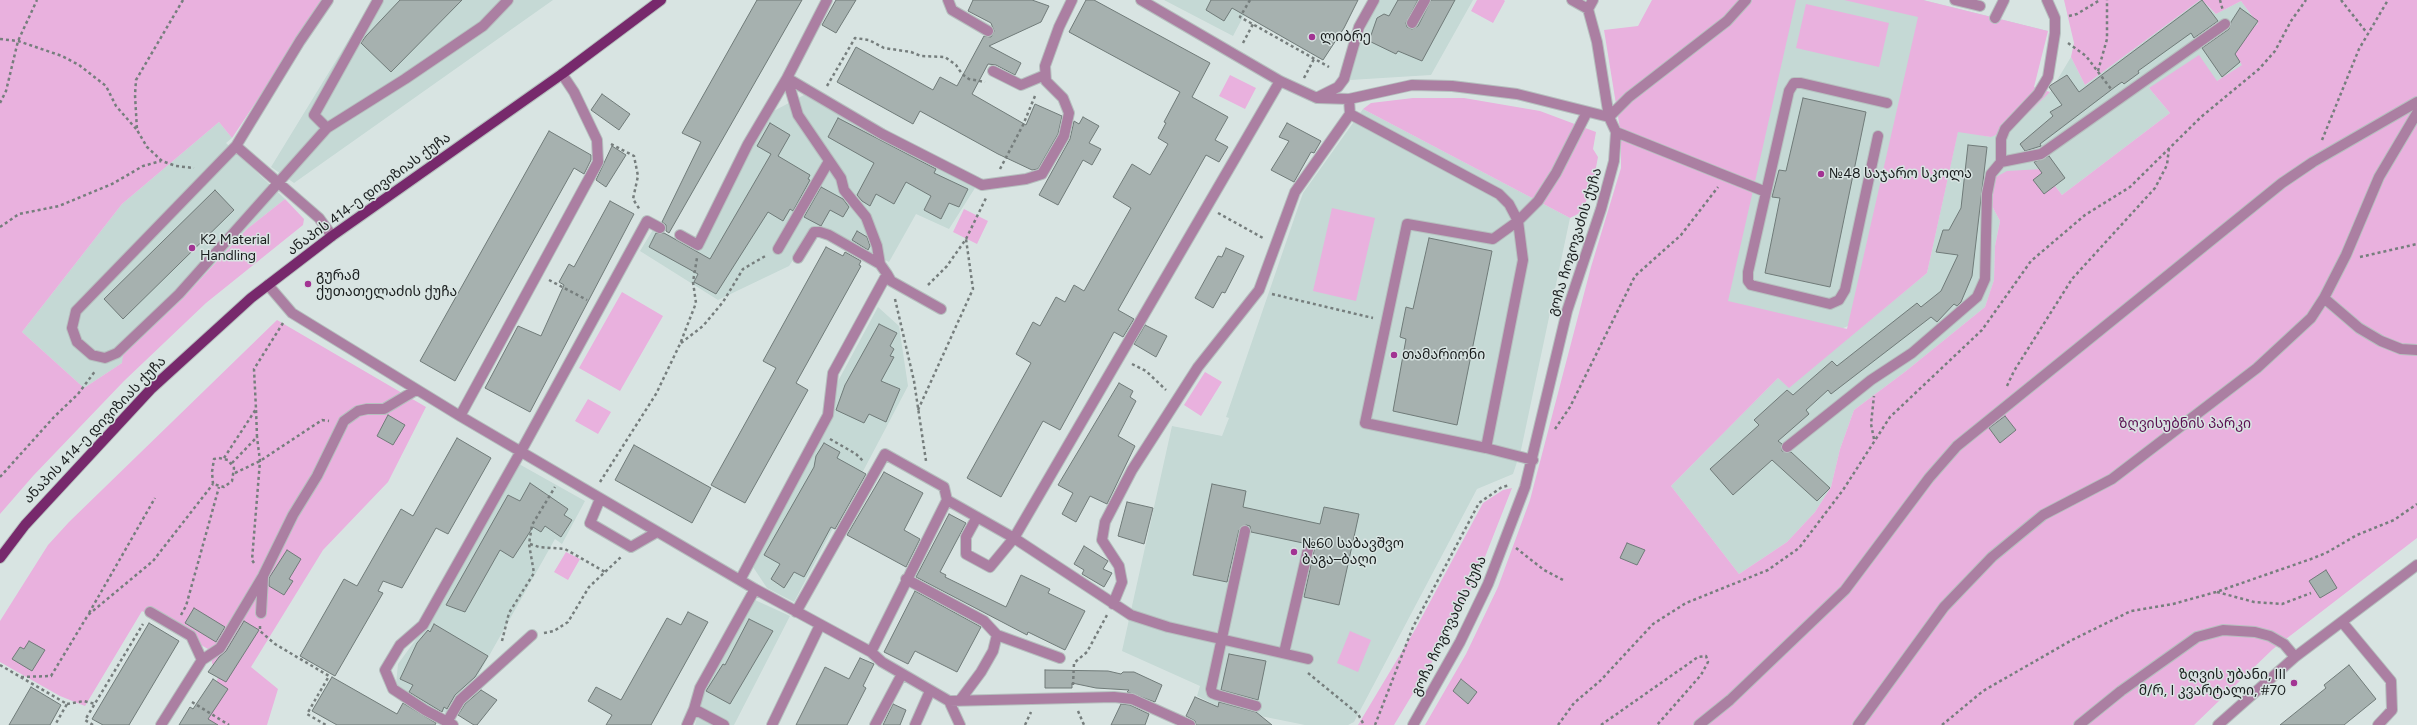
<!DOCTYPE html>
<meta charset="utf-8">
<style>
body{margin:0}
canvas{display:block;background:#d8e4e2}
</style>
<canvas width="2417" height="725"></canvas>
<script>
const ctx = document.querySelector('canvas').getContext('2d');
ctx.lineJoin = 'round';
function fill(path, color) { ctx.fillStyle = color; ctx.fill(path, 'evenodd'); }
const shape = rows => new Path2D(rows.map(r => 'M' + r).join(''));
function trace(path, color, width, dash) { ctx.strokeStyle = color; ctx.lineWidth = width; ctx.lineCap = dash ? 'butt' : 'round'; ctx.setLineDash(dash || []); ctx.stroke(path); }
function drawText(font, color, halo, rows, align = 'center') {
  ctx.font = font + ' Figtree,"Noto Sans Georgian",sans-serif'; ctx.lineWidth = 3; ctx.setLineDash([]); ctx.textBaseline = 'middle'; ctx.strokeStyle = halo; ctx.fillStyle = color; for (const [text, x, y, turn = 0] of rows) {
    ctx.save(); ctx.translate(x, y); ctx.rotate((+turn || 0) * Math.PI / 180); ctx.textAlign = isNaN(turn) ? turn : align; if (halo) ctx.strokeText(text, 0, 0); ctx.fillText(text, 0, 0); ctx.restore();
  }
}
fill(shape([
 [373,0,553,0,294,183,271,167],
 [1164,0,1252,0,1233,36],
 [1380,0,1473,0,1431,75,1350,80,1359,46,1372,10],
 [1779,0,1923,0,2048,31,1909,130,1871,317,1828,334,1723,312],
 [2200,0,2216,14,2241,1,2258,24,2243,65,2217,81,2149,88,2170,113,2062,195,2042,169,1992,206,2000,221,1995,246,1994,280,1985,307,1906,371,1854,410,1840,449,1831,487,1815,512,1787,542,1739,574,1671,486,1778,378,1789,387,1927,273,1958,131,1991,137,2050,92,2071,57,2085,85],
 [804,95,975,188,949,229,916,214,889,262,828,229,814,229,789,266,718,300,640,251,654,228,693,246,768,114],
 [1363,109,1570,218,1521,450,1513,474,1477,489,1354,722,1348,725,1305,725,1221,708,1197,696,1200,686,1122,651,1172,426,1222,436,1229,418,1226,417,1303,193],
 [219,122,232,138,226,143,285,199,247,229,182,299,176,303,122,363,84,388,22,332,122,204],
 [878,307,899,326,908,386,794,602,767,588,753,567,831,421,837,383],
 [519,464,585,501,562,544,555,539,472,686,446,713,414,700,396,684,398,664,425,627],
 [755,600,790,616,734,725,695,725,702,695]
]), '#c5d9d5');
fill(shape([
 [0,0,321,0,294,45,232,138,219,122,122,204,22,332,84,388,122,363,123,355,182,299,247,229,285,199,304,219,303,225,206,303,124,381,33,476,0,514],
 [1477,0,1504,0,1505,1,1493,23,1471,11],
 [1652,0,1796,0,1728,301,1847,329,1918,17,1844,0,1923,0,2048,31,2034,87,2050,92,2014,127,1991,137,1958,132,1927,273,1789,388,1778,378,1671,486,1739,574,1787,542,1815,512,1831,487,1840,449,1854,410,1906,371,1985,307,1994,280,1995,246,2000,221,1992,206,1994,178,2007,171,2042,169,2062,195,2170,113,2149,88,2199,55,2217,81,2242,65,2228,43,2258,24,2241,1,2216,14,2202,0,2417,0,2417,538,2273,649,2194,725,1425,725,1466,654,1498,587,1530,500,1591,267,1621,168,1621,135,1604,30,1638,26],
 [2064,0,2200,0,2085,85,2071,57,2074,43],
 [1806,4,1889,23,1879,67,1796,48],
 [1230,75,1256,88,1245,109,1219,96],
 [1413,98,1464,98,1540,111,1596,132,1593,149,1598,157,1593,183,1582,212,1570,218,1363,109,1371,103],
 [1332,208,1375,218,1356,301,1313,291],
 [964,209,988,221,977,244,953,232],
 [622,292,663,316,620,391,579,368],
 [277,320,426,407,388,482,323,550,251,667,278,689,267,725,201,725,219,675,215,673,208,649,142,611,85,706,60,696,0,662,0,621,48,545,69,522],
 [1205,372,1222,382,1201,416,1184,405],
 [588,399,611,412,598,434,575,421],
 [1512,488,1476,580,1447,637,1394,725,1358,725,1416,628,1483,503,1503,490],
 [566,552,580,559,568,580,554,572],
 [1350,631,1371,640,1358,672,1337,663]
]), '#e9b1de');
const building = shape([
 [400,0,462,0,391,72,361,43,366,36,400,0],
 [757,0,802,0,669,233,666,231,666,225,662,222,701,142,682,133,757,0],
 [836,0,856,0,836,33,822,25,836,0],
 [973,0,1032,0,1049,6,1041,22,989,46,1021,63,1015,75,996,65,988,64,972,94,1026,125,1035,104,1062,116,1058,134,1038,169,1032,170,998,154,920,111,913,124,837,82,856,47,933,90,940,77,957,86,984,36,991,37,994,31,991,23,968,11,973,0],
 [1086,0,1094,0,1210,63,1192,97,1228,117,1215,140,1228,147,1219,162,1206,155,1118,310,1134,319,1123,337,1114,332,1060,430,1043,421,1001,497,967,478,1031,363,1016,354,1033,322,1040,326,1056,297,1065,302,1074,285,1084,291,1131,208,1113,197,1132,164,1150,175,1168,144,1158,138,1166,123,1164,122,1180,92,1069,32,1086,0],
 [1211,0,1358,0,1344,28,1323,60,1232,8,1224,21,1206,10,1211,0],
 [1398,0,1418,0,1406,23,1407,27,1412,29,1418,26,1431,0,1455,0,1422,61,1398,51,1396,54,1369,41,1377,18,1384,14,1389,16,1398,0],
 [2202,0,2218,21,2194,38,2191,33,2138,71,2139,73,2124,84,2122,82,2115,87,2040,144,2041,146,2025,151,2020,144,2053,116,2050,112,2062,105,2049,87,2051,85,2067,75,2079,92,2202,0],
 [2240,8,2258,21,2235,54,2240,62,2222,77,2202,48,2229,29,2231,22,2240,8],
 [602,94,630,114,619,130,591,110,602,94],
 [1803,98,1866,112,1830,287,1765,273,1780,198,1772,197,1779,170,1786,171,1803,98],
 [1083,117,1099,126,1089,143,1101,149,1092,165,1083,160,1058,205,1039,195,1070,139,1074,121,1079,124,1083,117],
 [838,118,936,169,934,173,968,189,959,207,949,203,941,219,924,210,931,196,906,182,894,204,876,194,870,206,862,201,857,195,874,163,828,137,838,118],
 [770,123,790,135,778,156,810,175,808,179,810,180,793,211,790,209,783,221,768,212,716,294,694,282,698,274,649,247,656,233,664,233,710,259,771,154,757,146,770,123],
 [1287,123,1321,141,1314,153,1311,152,1294,182,1271,170,1289,141,1279,137,1287,123],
 [549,131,591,155,591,160,584,174,574,168,455,381,420,361,549,131],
 [1968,145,1987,147,1972,276,1961,302,1957,306,1954,304,1937,322,1931,317,1831,394,1828,390,1806,410,1809,414,1778,441,1782,444,1782,451,1791,452,1830,488,1817,501,1772,460,1733,495,1710,469,1759,425,1754,420,1787,390,1793,395,1832,361,1837,366,1917,303,1921,307,1941,291,1958,255,1936,252,1943,230,1949,230,1961,208,1968,145],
 [612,146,626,155,606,187,596,180,612,146],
 [2049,156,2065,178,2044,194,2033,180,2042,173,2034,162,2049,156],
 [821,187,843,199,849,207,843,217,830,210,821,226,804,217,821,187],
 [215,190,234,210,123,319,104,299,215,190],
 [610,201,634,214,530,412,485,388,518,326,541,336,564,285,559,282,569,264,574,267,610,201],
 [857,231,867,237,870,246,868,250,852,240,857,231],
 [1429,238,1492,251,1457,425,1393,411,1406,339,1400,337,1406,307,1413,309,1429,238],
 [826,247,843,256,845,252,861,261,859,265,861,266,796,383,808,390,745,503,711,485,776,368,763,361,826,247],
 [1226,248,1244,256,1225,293,1222,292,1213,308,1195,298,1218,256,1222,257,1226,248],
 [879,324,897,333,890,346,894,349,890,356,894,357,881,381,900,389,886,422,869,414,864,423,836,410,845,385,879,324],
 [1145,325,1167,336,1156,357,1134,344,1145,325],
 [1119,383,1133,391,1130,397,1136,401,1118,436,1135,446,1107,504,1090,496,1076,522,1062,514,1073,493,1058,485,1119,383],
 [388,415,405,425,393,445,377,436,388,415],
 [2005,416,2016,430,2000,443,1989,428,2005,416],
 [457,438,491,458,448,534,436,528,402,588,383,581,378,591,383,593,335,676,300,656,344,579,357,586,401,509,413,516,457,438],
 [824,443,840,452,837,458,866,474,835,529,831,527,804,577,794,572,784,588,771,579,780,564,764,555,814,467,816,456,824,443],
 [634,445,711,488,692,523,615,480,634,445],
 [884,472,923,493,904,530,920,539,906,567,847,535,884,472],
 [530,483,568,509,564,515,572,520,561,537,545,526,541,532,533,527,513,558,500,550,465,612,446,605,508,495,520,501,530,483],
 [1212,484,1246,491,1243,507,1320,524,1324,507,1359,514,1339,605,1304,597,1315,546,1313,540,1307,539,1303,543,1251,532,1250,526,1246,525,1239,530,1227,582,1193,575,1212,484],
 [1127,502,1153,508,1144,544,1118,536,1127,502],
 [949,514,966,523,940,572,946,575,945,577,1006,607,1021,575,1050,589,1048,593,1085,611,1065,650,1028,632,1027,635,916,577,949,514],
 [1627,543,1645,550,1637,565,1620,558,1627,543],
 [1084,546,1108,561,1103,569,1112,573,1104,587,1082,574,1084,570,1074,564,1084,546],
 [287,550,301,559,289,579,293,581,284,595,269,586,269,578,287,550],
 [2326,570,2337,588,2320,598,2309,581,2326,570],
 [915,591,981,627,957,672,915,651,908,664,884,652,915,591],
 [194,608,225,627,216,642,185,623,194,608],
 [688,612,708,622,651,725,606,725,612,715,588,701,596,687,621,700,667,618,681,625,688,612],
 [749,619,773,631,730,704,706,691,723,664,725,665,749,619],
 [244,621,259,630,226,682,208,672,219,657,226,651,244,621],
 [149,623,179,641,129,725,103,725,92,719,149,623],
 [434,624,488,656,475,677,455,695,447,709,444,707,442,712,409,692,413,685,400,679,417,643,428,630,430,632,434,624],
 [29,641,45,650,32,671,12,659,20,647,24,649,29,641],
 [1229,654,1266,661,1258,700,1221,690,1229,654],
 [860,658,874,664,863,686,866,688,847,725,796,725,825,667,849,679,860,658],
 [2349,665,2376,699,2344,725,2280,725,2326,688,2324,685,2349,665],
 [1045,670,1108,671,1121,674,1123,672,1134,672,1162,685,1155,702,1127,692,1129,690,1096,688,1072,683,1072,688,1045,688,1045,670],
 [332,677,397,714,403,703,436,723,435,725,337,725,312,711,332,677],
 [213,679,228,689,208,719,218,725,179,725,190,707,193,709,213,679],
 [1461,679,1477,692,1468,704,1453,691,1461,679],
 [31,687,61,705,50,725,9,725,31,687],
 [481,690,497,700,477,725,474,725,458,715,465,704,481,690],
 [1195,697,1218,707,1219,702,1256,712,1272,725,1196,725,1195,721,1186,716,1195,697],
 [893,704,906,710,900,725,883,725,893,704],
 [1121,704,1130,705,1149,714,1145,725,1111,725,1121,704]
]);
fill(building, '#a6b1af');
trace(building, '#707b79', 1);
const minor = shape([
 [328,0,300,41,236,146,319,218,332,236],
 [948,0,952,10,988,31],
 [1141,0,1280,81,1317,98,1349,99,1412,85,1452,86,1517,94,1609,117],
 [1572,0,1588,9],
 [1955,0,1980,6],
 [1995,18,2004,0],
 [1412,23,1425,0],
 [993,71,1021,85,1045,75],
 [787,78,882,134,982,185,1026,179,1042,174,1064,136,1069,113,1063,98,1046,81,1045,66,1059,27,1072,0],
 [787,78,798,115,841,178,844,190,866,217,877,246,880,264],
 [1318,97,1338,87,1344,79,1359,27,1374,0],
 [1350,114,1499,194,1509,204,1518,221,1523,260,1486,448,1533,460],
 [1609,117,1629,97,1727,21,1746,0],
 [327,128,314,115,378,0],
 [1616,132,1766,192],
 [1878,136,1845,290,1839,300,1830,304,1751,285,1748,281,1748,272,1789,91,1794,83,1801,83,1887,103],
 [236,146,76,311,72,328,77,342,92,355,105,358,117,353,179,294,327,128,405,79,483,26,508,0],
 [2001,162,2001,139,2005,129,2038,94,2048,77,2055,33,2055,18,2047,0],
 [680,235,698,245,748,144,787,78,827,0],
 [778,249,829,161],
 [887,274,891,281,941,309],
 [268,285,292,313,460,416,755,589,871,652,882,662,949,701,1114,697,1132,699,1190,725],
 [2324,298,2359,328,2381,341,2401,349,2417,350],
 [460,416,598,162,597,140,574,92,562,74],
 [1787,447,1871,380,1912,353,1977,297,1985,279,1987,194,1991,174,2001,162,2041,154,2225,24],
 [1486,448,1365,423,1407,224,1493,239,1518,221,1538,201,1556,173,1587,112],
 [600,499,590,523,631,547,657,532],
 [947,500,1014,538,1131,615,1168,627,1308,659],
 [977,517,966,537,966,554,990,567,1014,538,1280,81],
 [1245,531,1211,689,1212,693,1217,695,1256,706],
 [906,579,984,621,997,635,993,651,981,672,961,699],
 [740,580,828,415,833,373,887,274,880,264,829,235,820,232,814,232,798,258],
 [1113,604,1122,582,1119,566,1102,540,1105,522,1132,470,1198,367,1259,290,1295,192,1350,114,1349,99],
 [150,612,191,636,202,660],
 [796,612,885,454,944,487,947,500,871,652],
 [261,613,263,577],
 [2342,622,2391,681,2392,710,2378,725],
 [997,635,1060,658],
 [1284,653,1309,545],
 [949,701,960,725],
 [694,709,724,725],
 [447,722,460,700,532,635],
 [161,725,202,660,220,648,263,576,293,515,317,476,344,421,358,411,367,409,384,409,416,390],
 [453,725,425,710,393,689,385,670,400,645,423,625,520,453,647,221,660,228],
 [687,725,694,709,700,688,755,589],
 [772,725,820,625],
 [875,725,902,674],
 [915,725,930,691],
 [1413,725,1460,642,1488,584,1525,487,1567,311,1601,209,1614,161,1616,132,1609,117,1597,42,1588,9,1593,0],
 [1699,725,1730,700,1845,590,1929,478,1957,446,2282,183,2313,162,2417,102],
 [1858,725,1944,607,1992,557,2043,515,2112,479,2257,368,2311,318,2324,298,2346,255,2379,177,2417,113],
 [2079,725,2121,691,2197,637,2223,630,2255,632,2270,636,2284,644,2295,657],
 [2218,725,2295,657,2417,565]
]);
const major = shape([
 [0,558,25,525,151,389,251,298,332,236,562,74,661,0]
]);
trace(minor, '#b6c0bf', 12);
trace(major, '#b6c0bf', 12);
trace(shape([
 [183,0,136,80,135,95,137,130,147,147,162,161,176,166,194,168],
 [1250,0,1240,17,1329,67],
 [2220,0,2223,11],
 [2341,0,2367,33],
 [2069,16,2077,14,2100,0],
 [0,39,18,41,62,56,79,65,106,86,116,106,137,130],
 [1243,43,1253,24],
 [2068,43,2086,56,2111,89],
 [2098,71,2107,39,2107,0],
 [1304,78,1314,59],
 [827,86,855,38,869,40,884,48,911,52,921,56,945,57,956,65,962,74,969,79,985,82],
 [0,103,6,91,18,41,37,0],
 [2322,140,2359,49,2388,0],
 [611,144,634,156,638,176,633,199,640,210],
 [1000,169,1023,125,1035,96],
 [1218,213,1263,238],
 [0,227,19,214,59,206,112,184,143,166,161,161],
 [2360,257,2417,244],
 [549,280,587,300],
 [928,285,947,266,966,239,986,198],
 [1272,294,1373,318],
 [895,299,914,381,926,461],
 [681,343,703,326,723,302,743,269,767,255],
 [1132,364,1146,371,1166,390],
 [2007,386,2014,371,2072,279,2155,188,2167,165,2169,148],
 [918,410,973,289,966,239],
 [1555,429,1570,407,1635,276,1681,235,1718,187],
 [830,439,856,454,864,462],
 [1874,439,1871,424,1874,396],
 [219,458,228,460,234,468,232,481,224,487,213,484,212,472,214,459,219,458],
 [224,458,256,409,254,369,283,323],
 [232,463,257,437,256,409],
 [235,473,260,461,322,420,329,421],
 [0,477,54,417,78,394,96,370],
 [600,482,656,394,680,344,696,303,693,282,697,258],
 [530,544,539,547,565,549,605,572],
 [1516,548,1544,570,1565,581],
 [254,563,252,560,260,461,257,437],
 [2217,592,2254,602,2282,604,2311,593],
 [89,613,155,498],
 [181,615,186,606,219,487],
 [260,626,260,631,275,644,329,676,307,714,326,725],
 [544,633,554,631,568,622,589,587,621,557],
 [502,641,509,613,534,573,529,544,532,525,555,487],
 [0,665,67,704,55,725],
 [1308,673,1358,714,1364,725],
 [21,677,51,676,88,615,153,561,213,484],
 [1073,685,1074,663,1087,652,1107,615],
 [192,702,229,725],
 [67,704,84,701,95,704],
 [1078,711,1084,725],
 [93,725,85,720,143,624],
 [1025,725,1031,712],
 [1375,725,1413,627,1479,503,1502,487,1510,485],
 [1558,725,1574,703,1600,681,1653,624,1686,603,1768,570,1799,548,1843,490,1890,417,1982,330,2031,261,2085,215,2130,187,2201,117,2259,69,2275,51,2291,21,2306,0],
 [1601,725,1698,657,1706,656,1708,662,1701,675,1657,725],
 [1942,725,1983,691,2072,640,2131,611,2173,604,2216,592,2311,559,2326,553,2357,535,2394,520,2417,504]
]), '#767e7d', 2.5, [3, 3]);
trace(minor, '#ab7fa2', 10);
trace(major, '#77296c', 10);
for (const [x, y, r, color] of [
 [1312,37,4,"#a23493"],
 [1821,174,4,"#a23493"],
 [192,248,4,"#a23493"],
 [308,284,4,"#a23493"],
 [1394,355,4,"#a23493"],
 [1294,552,4,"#a23493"],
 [2294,683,4,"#a23493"]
]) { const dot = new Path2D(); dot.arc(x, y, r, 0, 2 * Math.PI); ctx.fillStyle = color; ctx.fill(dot); trace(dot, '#d8e4e2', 1.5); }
drawText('14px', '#1a1e1e', '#d8e4e2', [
 ["ლიბრე",1320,37],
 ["№48 საჯარო სკოლა",1829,174],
 ["K2 Material",200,240],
 ["Handling",200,256],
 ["გურამ",316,276],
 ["ქუთათელაძის ქუჩა",316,292],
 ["თამარიონი",1402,355],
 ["№60 საბავშვო",1302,544],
 ["ბაგა–ბაღი",1302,560],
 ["ზღვის უბანი, III",2286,675,"right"],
 ["მ/რ, I კვარტალი, #70",2286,691,"right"]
], 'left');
drawText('14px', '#1a1e1e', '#d8e4e2', [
 ["ანაპის 414-ე დივიზიას ქუჩა",369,194,-36],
 ["გოჩა ჩოგოვაძის ქუჩა",1575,242,-73],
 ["ანაპის 414-ე დივიზიას ქუჩა",95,430,-46],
 ["გოჩა ჩოგოვაძის ქუჩა",1449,626,-64]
]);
drawText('14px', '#5b1052', '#d8e4e2', [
 ["ზღვისუბნის პარკი",2185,424]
]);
</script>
